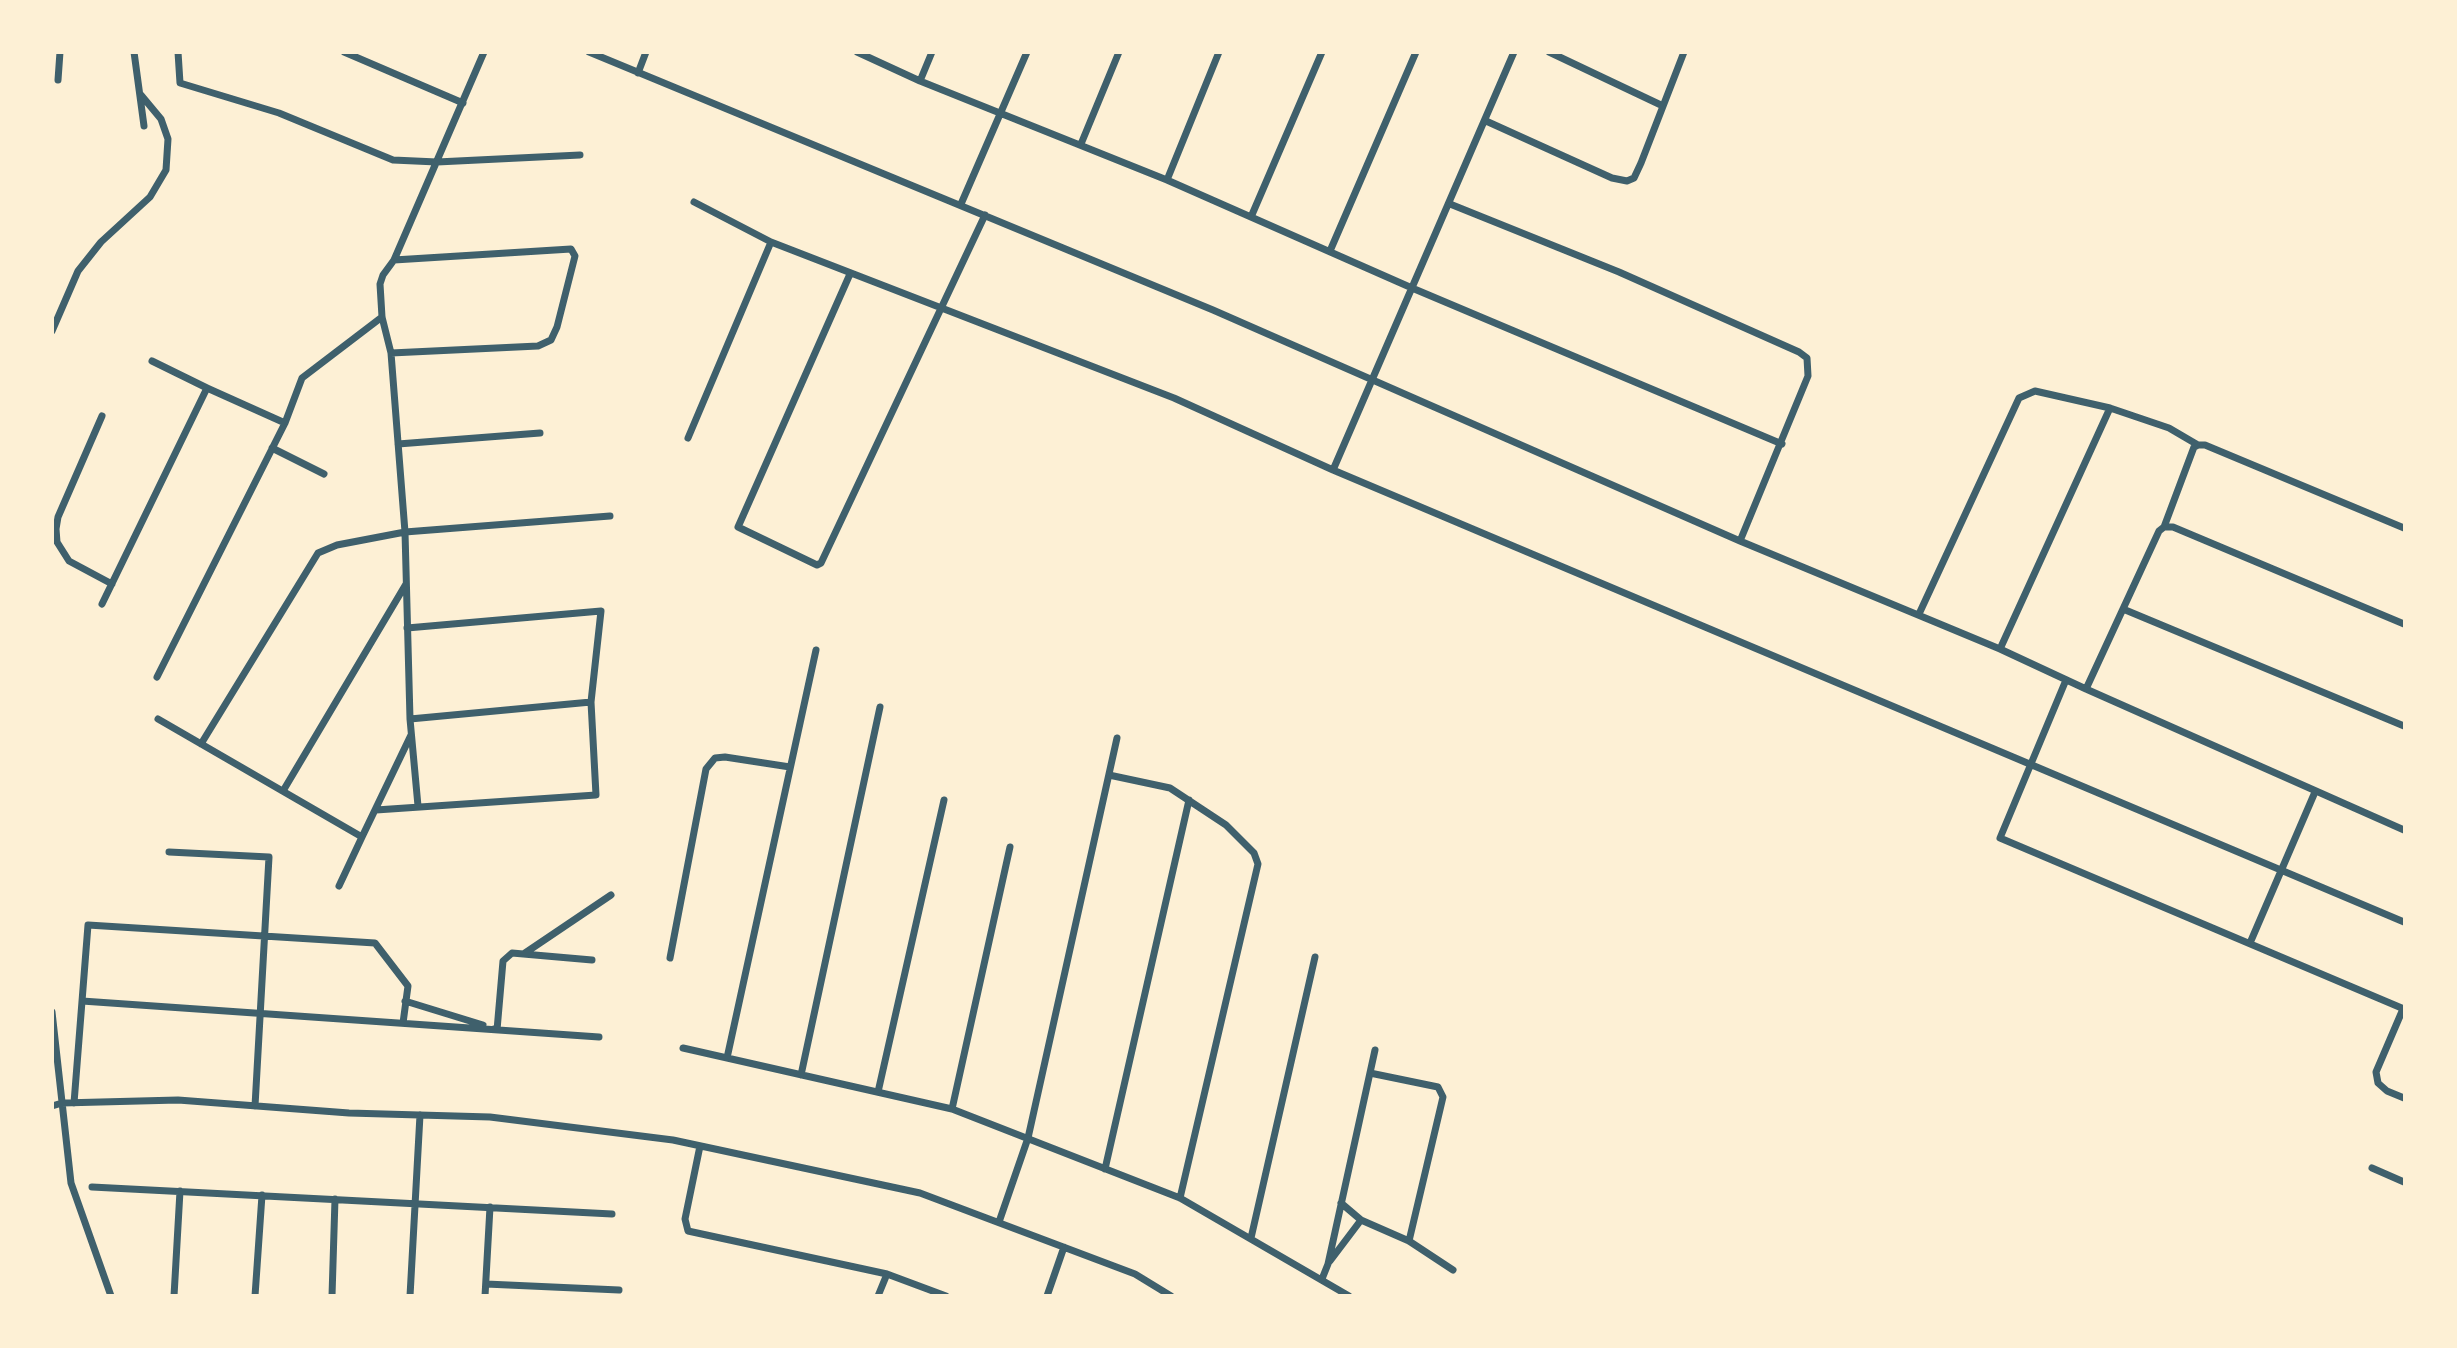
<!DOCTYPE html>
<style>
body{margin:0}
#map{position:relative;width:2457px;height:1348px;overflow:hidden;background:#fdf0d5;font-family:Manrope,sans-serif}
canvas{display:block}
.frame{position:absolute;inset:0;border:54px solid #fdf0d5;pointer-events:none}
</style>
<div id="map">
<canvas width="2457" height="1348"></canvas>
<div class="frame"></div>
</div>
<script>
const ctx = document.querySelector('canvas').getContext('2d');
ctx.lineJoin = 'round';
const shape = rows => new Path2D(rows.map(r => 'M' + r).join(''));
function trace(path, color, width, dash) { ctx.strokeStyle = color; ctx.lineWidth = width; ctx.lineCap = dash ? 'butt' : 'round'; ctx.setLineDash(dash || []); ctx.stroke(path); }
trace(shape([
 [134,52,144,126],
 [178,52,180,83,279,113,393,160,437,162,580,155],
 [344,52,463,103],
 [589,52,1213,310,1740,541,2000,649,2086,689,2159,531,2164,527,2173,527,2404,624],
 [857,52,920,81,1167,180,1412,288,1782,444],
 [1549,52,1663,106],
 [638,73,646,52],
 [58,80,60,52],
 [920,81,932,52],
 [1486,121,1612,178,1627,181,1634,178,1641,163,1684,52],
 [1081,144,1119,52],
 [1167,180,1219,52],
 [694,202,771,242,1174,398,1333,470,2404,922],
 [961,204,1027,52],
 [1450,204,1619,272,1799,352,1807,358,1808,376,1740,541],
 [1251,217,1322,52],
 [1330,251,1416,52],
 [850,274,738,527,817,565,821,563,985,215],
 [52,331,78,271,101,242,150,197,166,170,168,139,161,119,141,95],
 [391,353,538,346,551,340,557,327,575,256,571,249,394,260],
 [152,361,207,388],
 [102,416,58,517,56,529,57,542,69,561,112,584],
 [688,438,771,242],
 [398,444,540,433],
 [272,448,324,474],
 [1333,470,1514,52],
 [2164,527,2194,447,2198,445,2205,445,2404,528],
 [102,604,207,388,285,423],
 [2123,609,2404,726],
 [1919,614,2019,398,2035,391,2110,408,2169,428,2198,445],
 [2000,649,2110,408],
 [157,677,285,423,302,378,382,317],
 [2066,680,2000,838,2404,1009],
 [2086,689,2404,830],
 [158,719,362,837,411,735],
 [410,719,591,702],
 [201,744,318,553,337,545,405,532,610,516],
 [1109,775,1170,788,1226,825,1254,853,1258,864,1180,1198],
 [283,791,406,584],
 [418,806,410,719,405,532,391,353,382,317,380,284,383,275,394,260,484,52],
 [376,810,596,795,591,702,601,611,407,628],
 [169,852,269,857,255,1106],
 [339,886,362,837],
 [2250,943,2315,792],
 [525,953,611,895],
 [670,958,706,769,715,758,725,757,790,767],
 [82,1001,599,1037],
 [405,1001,483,1025],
 [2403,1009,2376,1072,2378,1083,2387,1091,2404,1098],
 [52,1012,71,1183,111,1296],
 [494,1029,497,1030,503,961,512,953,592,960],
 [683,1048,952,1109,1180,1198,1349,1296],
 [727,1058,816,650],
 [1370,1073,1438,1087,1443,1097,1409,1241],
 [801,1075,880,707],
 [878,1092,944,800],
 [74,1103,88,925,375,943,408,986,403,1023],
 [52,1106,62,1103,178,1100,349,1113,490,1117,673,1140,920,1193,1135,1274,1171,1296],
 [952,1109,1010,847],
 [700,1146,685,1219,688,1231,887,1274,946,1296],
 [2372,1168,2404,1182],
 [1105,1169,1189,800],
 [92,1187,612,1214],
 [1341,1203,1361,1220,1409,1241,1453,1270],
 [999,1222,1028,1138,1117,738],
 [1251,1238,1315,957],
 [1330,1261,1361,1220],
 [1322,1279,1328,1264,1375,1050],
 [486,1284,619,1290],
 [174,1296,180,1191],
 [255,1296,262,1195],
 [332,1296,335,1199],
 [410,1296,420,1115],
 [485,1296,490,1207],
 [878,1296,887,1274],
 [1047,1296,1064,1247]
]), '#3f606c', 7);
</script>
